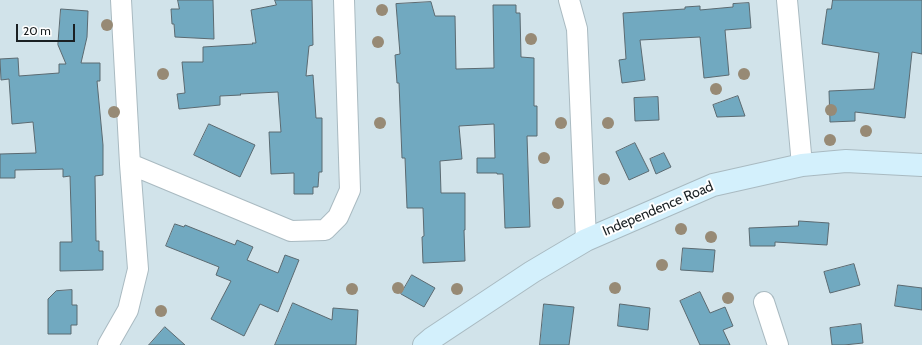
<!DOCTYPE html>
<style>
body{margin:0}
#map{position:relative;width:922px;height:345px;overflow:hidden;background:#d1e3ea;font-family:Cabin,sans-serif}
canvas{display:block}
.scale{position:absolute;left:16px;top:24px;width:59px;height:18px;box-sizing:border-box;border:2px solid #1a2023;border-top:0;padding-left:5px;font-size:12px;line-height:14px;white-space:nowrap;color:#1a2023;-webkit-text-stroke:3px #fff;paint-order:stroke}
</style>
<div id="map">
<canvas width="922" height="345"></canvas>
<div class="scale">20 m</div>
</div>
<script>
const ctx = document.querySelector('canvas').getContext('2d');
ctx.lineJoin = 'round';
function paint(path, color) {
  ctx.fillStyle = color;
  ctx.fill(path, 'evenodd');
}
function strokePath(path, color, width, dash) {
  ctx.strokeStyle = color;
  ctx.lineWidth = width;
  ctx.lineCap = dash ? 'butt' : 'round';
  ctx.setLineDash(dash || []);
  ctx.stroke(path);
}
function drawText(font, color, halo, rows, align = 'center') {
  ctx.font = font + ' Cabin,sans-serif';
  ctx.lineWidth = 4;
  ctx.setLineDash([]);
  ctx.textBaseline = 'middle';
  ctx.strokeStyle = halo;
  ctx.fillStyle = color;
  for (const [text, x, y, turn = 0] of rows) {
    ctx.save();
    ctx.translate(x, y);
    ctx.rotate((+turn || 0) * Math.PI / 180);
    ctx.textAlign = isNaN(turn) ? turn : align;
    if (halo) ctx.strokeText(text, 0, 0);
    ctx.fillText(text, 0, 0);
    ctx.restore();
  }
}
const building = new Path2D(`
 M178,0H213L214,39L175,37L174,24H172L171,9H179Z
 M275,0H312L313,45L309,46L306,76L313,75L316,118H322V172H319L318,187H313V194H294V173L271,174L269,132H281L278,92L240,94L241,95L220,96V105L179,109L177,94L185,93L182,62H203V47L253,44L252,43H256L251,10L276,5Z
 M833,0H922V54L912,52L905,118L855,112V121L830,122L829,91L874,89L879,53L822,44L827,9H831Z
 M431,2L435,16H455L456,69L494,68L493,5H516V13H520L521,57L534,58V106H537V136H527L530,227L505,228L503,174H497V173H477V158H495L494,124L459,126L462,159L440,161L441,193H465V230H464L465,261L423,263L422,237L424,236L423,208H407L405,158H402L399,83H397L395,55L400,54L396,4Z
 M749,3L751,28L725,30L729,75L704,78L700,37L640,40L645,80L622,83L619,60L626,59L623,13L685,9V7L700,6V10L733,7V4Z
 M61,9L88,11L87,37L81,63H100V81H97L103,145V175L95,176L96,241H99V251H103V270L60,271V242H72L70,176L63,177V169L15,170V178H0V154L36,153L33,122L12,124L9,79L1,80L0,59L18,58L19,76L59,73V64H66L58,45Z
 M738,96L745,116L717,117L713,105Z
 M658,97L659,120L635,121L634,98Z
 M209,124L255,145L240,177L194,155Z
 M635,143L649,171L629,180L616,152Z
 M664,153L671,167L656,174L650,159Z
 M799,221L829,223L827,245L775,242V246H750L749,228L798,226Z
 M175,224L184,227L185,225L235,245L237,240L253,247L247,260L278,273L285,255L299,260L278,312L260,304L244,336L211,319L231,281L216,275L219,267L166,246Z
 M683,248L715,250L713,272L681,270Z
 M854,264L860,285L830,293L824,272Z
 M412,275L435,288L424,307L401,294Z
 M898,285L922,288V310L895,306Z
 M72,290V305H77V325H71V334H48V299L56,291Z
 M700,292L710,313L725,307L733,326L723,330L730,345H700L680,301Z
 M293,303L332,320L333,308L358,310L356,345H275Z
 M544,304L574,307L569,345H540Z
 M620,304L650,308L648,330L618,326Z
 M861,324L863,343L844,345H832L830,328Z
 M165,327L185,345H149Z`);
paint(building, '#71a9c0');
strokePath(building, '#5b6a71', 1);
const street = new Path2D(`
 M569,0L577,29L586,240
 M787,0L802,165
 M130,164L291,231L325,230L338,217L350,190L344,0
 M764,302L778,345
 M108,345L128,310L138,269L130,164L121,0`);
const secondary = new Path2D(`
 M424,345L431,339L532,272L586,240L713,185L802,165L846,161L922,165`);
strokePath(street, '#a9bac1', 22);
strokePath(secondary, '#a9bac1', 24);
strokePath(street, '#fff', 20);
strokePath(secondary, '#d3f0fc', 22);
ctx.fillStyle = '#978a75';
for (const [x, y] of [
 [382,10],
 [107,25],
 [531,39],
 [378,42],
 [163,74],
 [744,74],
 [716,89],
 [831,110],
 [114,112],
 [380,123],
 [561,123],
 [608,123],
 [866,131],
 [830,140],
 [544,158],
 [604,179],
 [558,203],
 [681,229],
 [711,237],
 [662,265],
 [398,288],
 [615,288],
 [352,289],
 [457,289],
 [728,298],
 [161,311]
]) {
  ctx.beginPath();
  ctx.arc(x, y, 6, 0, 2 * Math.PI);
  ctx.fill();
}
drawText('14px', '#1a2023', '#fff', [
 ["Independence Road",658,209,-23]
]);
</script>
